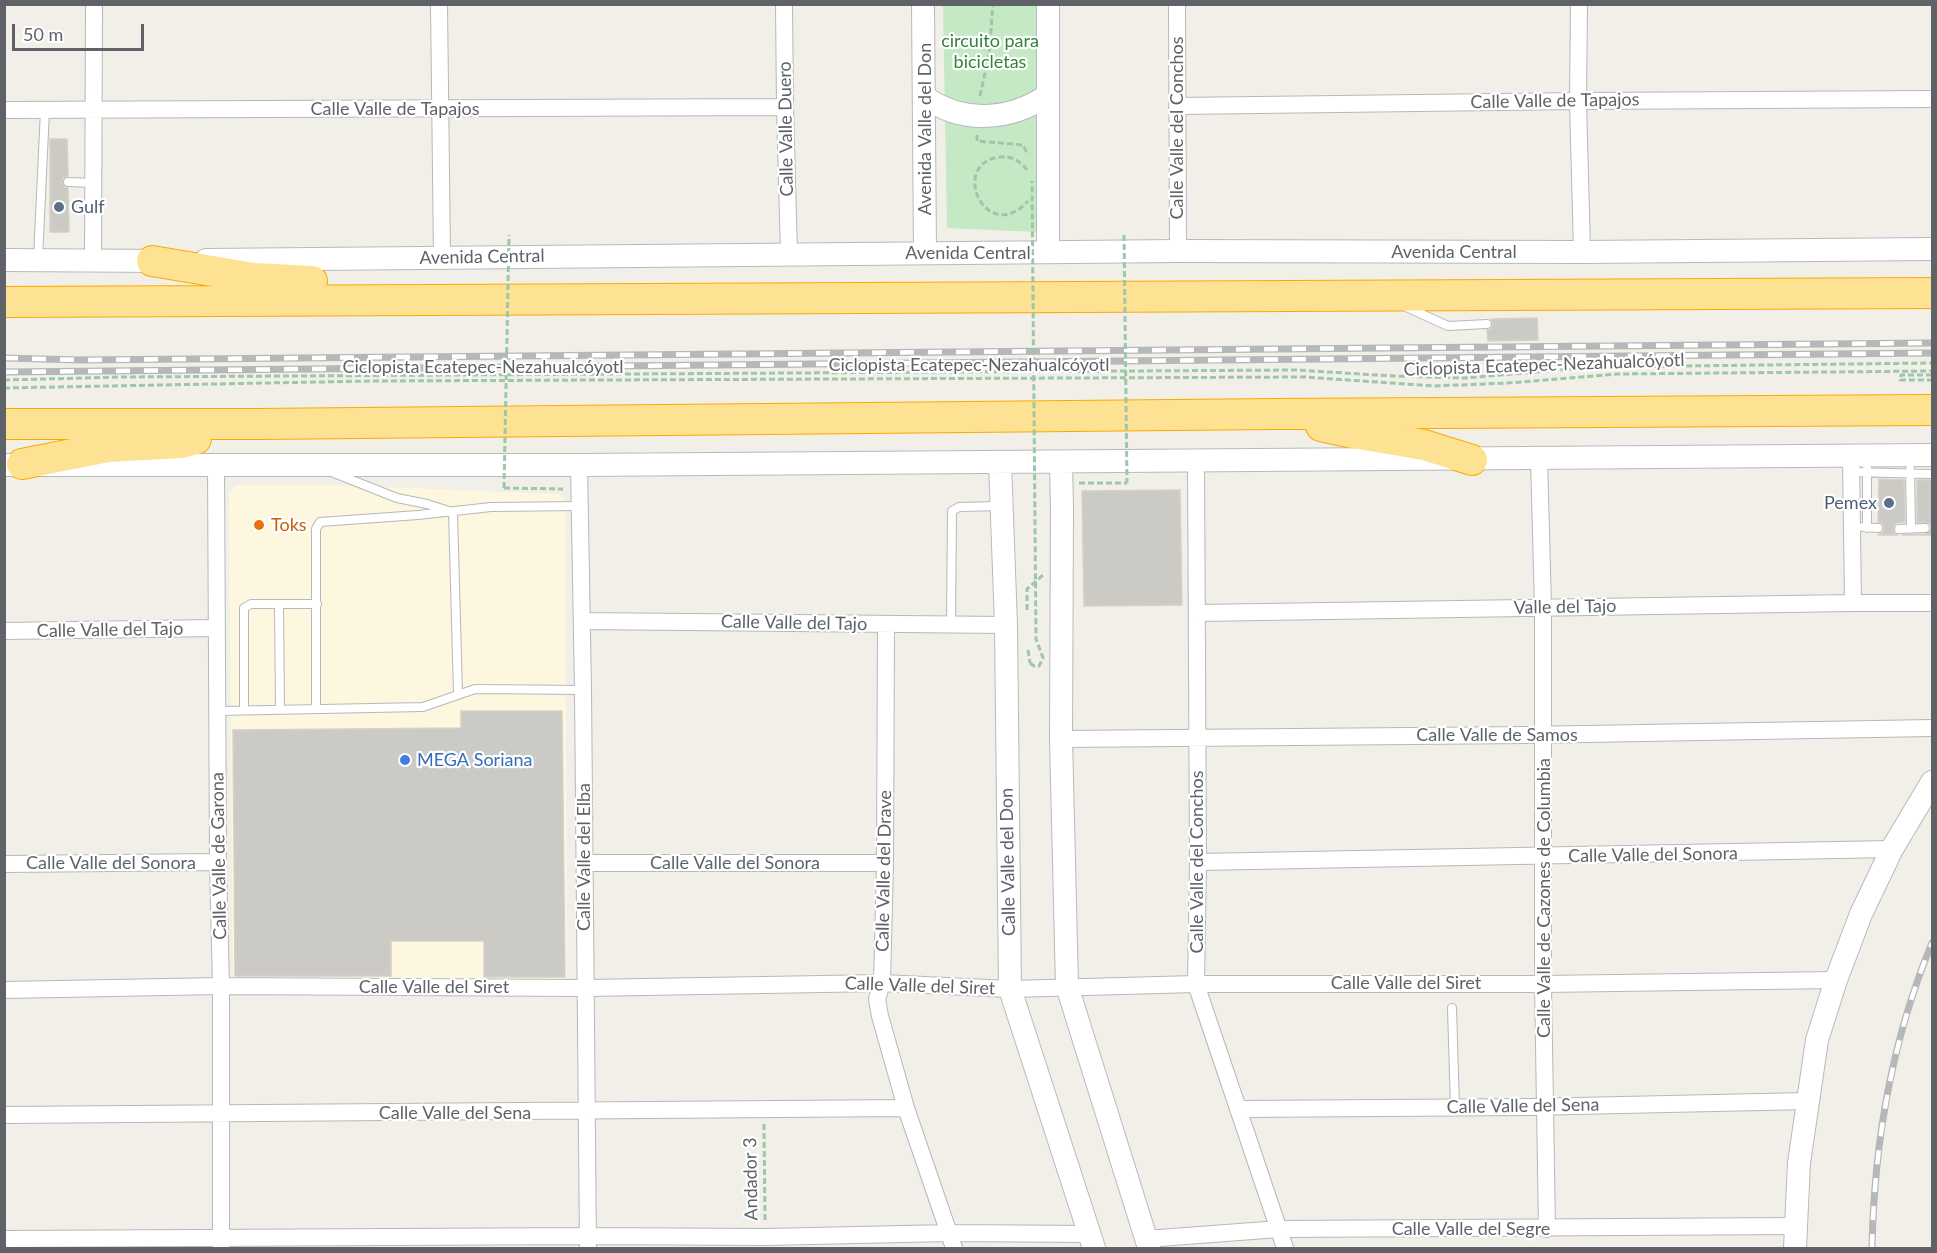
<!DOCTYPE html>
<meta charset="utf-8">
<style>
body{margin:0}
#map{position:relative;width:1937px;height:1253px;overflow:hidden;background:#f1efe8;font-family:Lato,sans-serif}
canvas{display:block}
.frame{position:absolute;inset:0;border:6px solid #5f6368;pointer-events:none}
.scale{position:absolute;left:12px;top:24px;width:132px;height:27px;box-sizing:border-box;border:3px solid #5f6368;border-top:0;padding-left:8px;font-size:18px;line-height:21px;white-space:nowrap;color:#5f6368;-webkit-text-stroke:4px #fff;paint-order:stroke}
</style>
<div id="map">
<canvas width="1937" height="1253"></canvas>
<div class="frame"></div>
<div class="scale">50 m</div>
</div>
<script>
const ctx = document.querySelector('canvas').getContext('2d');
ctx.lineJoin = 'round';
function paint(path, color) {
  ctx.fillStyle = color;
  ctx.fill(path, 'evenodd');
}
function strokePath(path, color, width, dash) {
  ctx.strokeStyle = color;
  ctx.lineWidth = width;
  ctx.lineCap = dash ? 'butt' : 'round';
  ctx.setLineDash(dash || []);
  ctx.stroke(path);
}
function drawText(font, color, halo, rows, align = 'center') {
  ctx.font = font + ' Lato,sans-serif';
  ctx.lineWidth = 4.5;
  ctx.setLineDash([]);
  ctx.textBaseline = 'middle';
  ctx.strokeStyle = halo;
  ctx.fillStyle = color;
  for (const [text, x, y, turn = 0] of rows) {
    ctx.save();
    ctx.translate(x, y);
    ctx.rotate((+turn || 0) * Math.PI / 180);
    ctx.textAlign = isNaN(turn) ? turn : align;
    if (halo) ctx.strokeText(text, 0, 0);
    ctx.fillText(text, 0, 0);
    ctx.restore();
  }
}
paint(new Path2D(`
 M235,485H327L559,494L565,501L567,979L233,980L229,494Z`), '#fef7e0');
paint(new Path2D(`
 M943,5H1036L1038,232L947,228Z`), '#c5e8c5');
const building = new Path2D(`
 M50,139H67L68,176L63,178L62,182L64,187L68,188L69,232H50Z
 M1537,318L1538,340L1488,341L1487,330L1491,329L1493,324L1491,319Z
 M1879,479L1904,480L1905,522L1896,523L1893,529L1894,533L1898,535H1878L1883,532L1884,528L1882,523L1878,522Z
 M1917,480H1932V535H1902L1925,534L1931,530V525L1928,523L1917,522Z
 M1180,490L1182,605L1084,606L1082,491Z
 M461,711H562L565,977H484V941H391V976H235L233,730L461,728Z`);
paint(building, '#cccac5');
strokePath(building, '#d6d1c6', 1.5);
const lane = new Path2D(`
 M68,182L93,183
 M38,259L45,110
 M1404,306L1448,326L1487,324
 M1910,469L1911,528
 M1852,472L1932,474
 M334,473L397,498L427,504L449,511
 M453,512L458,694
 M1863,527L1878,528
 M1867,528V468
 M1899,529L1925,528
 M951,624L952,511L959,507L1001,506
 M316,709V529L320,522L418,515L491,507L580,506
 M244,710V608L251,604H279
 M280,710L279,604H317
 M218,711L423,707L475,689L583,690
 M1452,1008L1455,1107`);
const street = new Path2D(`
 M439,4L442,257
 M784,4L785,107L789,254
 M1177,4L1178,251
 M1579,4L1578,101L1582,252
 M1177,106L1578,101L1932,99
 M4,110L785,107
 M93,259L94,4
 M1851,457L1853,603
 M1539,459L1543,607V984L1547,1229
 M1196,461L1198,862L1196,984L1285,1248
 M216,464L218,862L221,986V1248
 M579,465L583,690L588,1248
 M1197,613L1853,603H1932
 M582,621L1006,625
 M886,625L885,863L882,983L877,999L880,1016L906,1108L954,1248
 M4,631L216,628
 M1061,739L1527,735L1932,728
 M1198,862L1892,849
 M584,863H885
 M4,864L218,862
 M4,990L221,986L586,988L882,983L1010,989L1196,984H1543L1836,980
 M1238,1109L1529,1107L1808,1101
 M4,1115L906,1108
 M4,1239L588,1236L765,1237L950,1233L1090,1234
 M1146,1239L1279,1229L1796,1226`);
const secondary = new Path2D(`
 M923,4L925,253
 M1048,4V252
 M925,97C962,124 1010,121 1048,95
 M4,260L167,261
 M206,260L1178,251L1582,252L1932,249
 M1000,462L1006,625L1010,989L1094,1248
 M1061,462L1062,508L1061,739L1067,986L1149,1248
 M4,465H579L1932,455
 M1795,1248L1799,1163L1817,1040L1836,980L1861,914L1892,849L1932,782`);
const highway = new Path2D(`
 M152,261L254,278L312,281
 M4,302C647,296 1290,297 1932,293
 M4,424H257L1274,414L1932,410
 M1321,426L1353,433L1424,445L1472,460
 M22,464L108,447L181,443L196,439`);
strokePath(lane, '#b5b8bc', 10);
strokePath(street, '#b5b8bc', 18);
strokePath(secondary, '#b6babf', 24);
strokePath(highway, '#f9ab00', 32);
strokePath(new Path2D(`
 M980,96L989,55L993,4
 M977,135V141L1023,145L1028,155
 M1027,170C1021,162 1011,155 1000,157C948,163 986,247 1028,201
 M1932,375H1901L1900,380H1932
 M4,380L122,377L1296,370L1393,376L1464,378L1597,367L1932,363
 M4,388L371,381L1305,377L1434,386L1508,383L1618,374L1932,371
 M1079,483H1127
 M504,488L563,489
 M1027,610V589L1043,575
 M1028,650L1030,663
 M764,1124L765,1220`), '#9cc7a9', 3, [6, 3]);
strokePath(lane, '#fff', 8);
strokePath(street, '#fff', 16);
strokePath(secondary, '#fff', 22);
strokePath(highway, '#fde293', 30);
const rail = new Path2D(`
 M4,358L81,360L1932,343
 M4,372L1932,353
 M1872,1248C1874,1145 1892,1039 1932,943`);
strokePath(rail, '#b6b7b8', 7);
strokePath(rail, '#fff', 4.5, [14]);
strokePath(new Path2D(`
 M1124,235L1127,483
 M504,488L509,235
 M1030,663L1034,666H1039L1043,658L1036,639L1032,181`), '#9cc7a9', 3, [6, 3]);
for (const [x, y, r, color] of [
 [59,207,6,"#5c6f8a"],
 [1889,503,6,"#5c6f8a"],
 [259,525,6,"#e8710a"],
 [405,760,6,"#3f7fe0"]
]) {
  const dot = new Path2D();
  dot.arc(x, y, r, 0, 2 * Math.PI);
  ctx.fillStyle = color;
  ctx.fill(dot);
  strokePath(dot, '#fff', 2);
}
drawText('18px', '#348238', '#fff', [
 ["circuito para",990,41],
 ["bicicletas",990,62]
]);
drawText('18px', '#5f6368', '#fff', [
 ["Calle Valle de Tapajos",1555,101,-1],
 ["Calle Valle de Tapajos",395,109],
 ["Calle Valle del Conchos",1177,128,-90],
 ["Calle Valle Duero",786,129,-91],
 ["Avenida Valle del Don",925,129,-90],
 ["Avenida Central",1454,252],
 ["Avenida Central",968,253],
 ["Avenida Central",482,257,-1],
 ["Ciclopista Ecatepec-Nezahualcóyotl",969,365],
 ["Ciclopista Ecatepec-Nezahualcóyotl",1544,365,-2],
 ["Ciclopista Ecatepec-Nezahualcóyotl",483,367],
 ["Valle del Tajo",1565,607,-1],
 ["Calle Valle del Tajo",794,623,1],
 ["Calle Valle del Tajo",110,630,-1],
 ["Calle Valle de Samos",1497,735],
 ["Calle Valle del Sonora",1653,855,-1],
 ["Calle Valle de Garona",219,856,-91],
 ["Calle Valle del Elba",584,857,-90],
 ["Calle Valle del Don",1008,862,-91],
 ["Calle Valle del Conchos",1197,862,-90],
 ["Calle Valle del Sonora",111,863],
 ["Calle Valle del Sonora",735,863],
 ["Calle Valle del Drave",884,871,-89],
 ["Calle Valle de Cazones de Columbia",1544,898,-90],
 ["Calle Valle del Siret",1406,983],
 ["Calle Valle del Siret",920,986,2],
 ["Calle Valle del Siret",434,987],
 ["Calle Valle del Sena",1523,1106,-1],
 ["Calle Valle del Sena",455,1113],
 ["Andador 3",751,1179,-91],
 ["Calle Valle del Segre",1471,1229]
]);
drawText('18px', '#4e5e75', '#fff', [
 ["Gulf",71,207],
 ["Pemex",1877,503,"right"]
], 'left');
drawText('18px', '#c56008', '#fff', [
 ["Toks",271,525]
], 'left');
drawText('18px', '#366cbe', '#fff', [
 ["MEGA Soriana",417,760]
], 'left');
</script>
